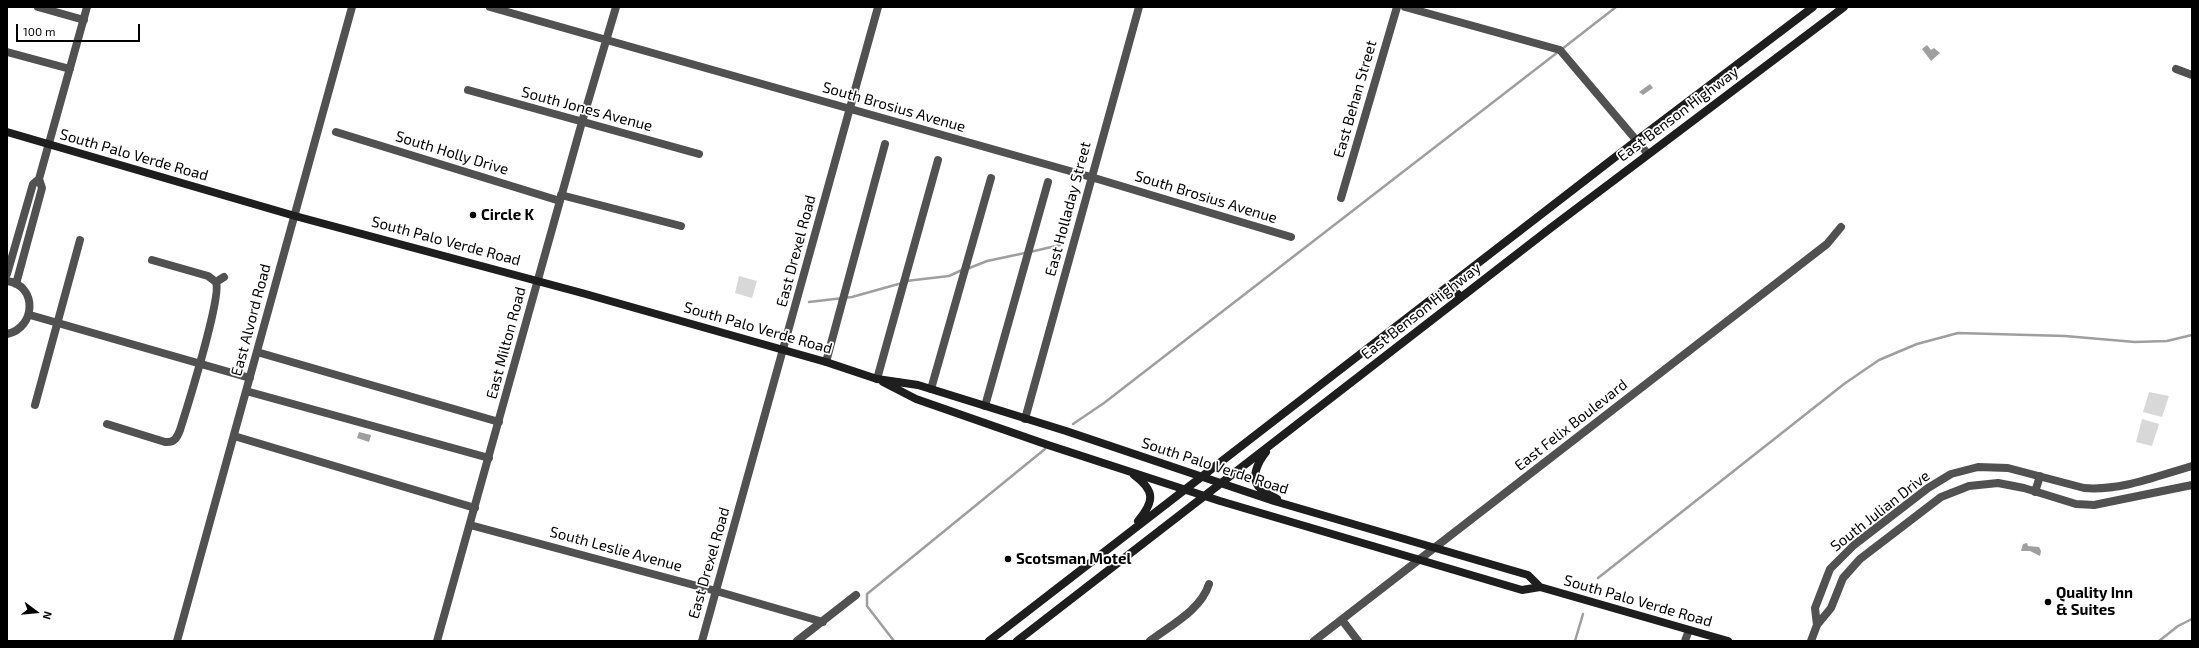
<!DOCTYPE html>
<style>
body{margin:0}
#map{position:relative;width:2199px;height:648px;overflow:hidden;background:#fff;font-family:"Exo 2",sans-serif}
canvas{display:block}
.frame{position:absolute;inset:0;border:8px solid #000;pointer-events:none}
.north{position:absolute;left:16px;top:592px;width:40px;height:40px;-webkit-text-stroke:3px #fff;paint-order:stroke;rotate:106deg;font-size:11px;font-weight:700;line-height:16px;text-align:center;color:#000}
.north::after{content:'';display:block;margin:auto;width:14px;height:18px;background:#000;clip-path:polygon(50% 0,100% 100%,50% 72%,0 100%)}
.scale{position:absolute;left:16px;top:24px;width:124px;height:18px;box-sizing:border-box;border:2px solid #000;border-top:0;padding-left:5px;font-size:12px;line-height:14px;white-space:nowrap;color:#000;-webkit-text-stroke:3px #fff;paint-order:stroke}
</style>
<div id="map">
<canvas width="2199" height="648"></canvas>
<div class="frame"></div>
<div class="north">N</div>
<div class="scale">100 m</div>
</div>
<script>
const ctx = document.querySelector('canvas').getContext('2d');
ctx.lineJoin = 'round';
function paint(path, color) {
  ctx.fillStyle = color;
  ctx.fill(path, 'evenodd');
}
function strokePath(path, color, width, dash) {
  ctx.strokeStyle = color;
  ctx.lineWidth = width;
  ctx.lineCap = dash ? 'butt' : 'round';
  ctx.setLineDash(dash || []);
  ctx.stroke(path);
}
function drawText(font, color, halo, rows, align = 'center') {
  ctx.font = font + ' "Exo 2",sans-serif';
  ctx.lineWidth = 3.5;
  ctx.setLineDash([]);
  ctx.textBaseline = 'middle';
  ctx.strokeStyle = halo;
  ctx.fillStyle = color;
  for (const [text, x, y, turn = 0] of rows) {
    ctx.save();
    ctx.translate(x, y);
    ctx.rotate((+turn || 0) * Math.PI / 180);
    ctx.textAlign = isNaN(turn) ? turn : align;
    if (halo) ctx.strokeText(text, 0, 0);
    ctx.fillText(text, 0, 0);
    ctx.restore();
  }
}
paint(new Path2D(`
 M739,276L757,281L752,298L735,293Z
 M2149,392L2169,396L2162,417L2143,412Z
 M2142,419L2159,424L2152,446L2136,442Z`), '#d8d8d8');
paint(new Path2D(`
 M1927,45L1931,50L1934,48L1940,53L1931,61L1922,49Z
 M1650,84L1653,88L1643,95L1639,92Z
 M359,432L371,435L369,442L357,438Z
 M2027,543L2028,546L2039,547L2041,551L2040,556L2030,551H2021L2023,544Z`), '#9f9f9f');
strokePath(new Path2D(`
 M1562,49L1616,7
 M1030,252L1060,245
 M967,269L987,261L1025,253
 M906,281L949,276L962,270
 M809,302L852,297L902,283
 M1073,424L1104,403L1558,52
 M1598,578L1844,384L1879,360L1917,344L1958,333L2065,336L2135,342L2167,341L2192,335
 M894,641L867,606V594L1045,449
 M1575,641L1583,614
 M2159,641L2178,626L2192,619`), '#9f9f9f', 2.5);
strokePath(new Path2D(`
 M38,7L84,20
 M490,7L1091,177L1291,237
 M1405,7L1560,50L1648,154
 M7,52L70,69
 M2176,69L2192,75
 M468,90L699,154
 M336,132L560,201
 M561,195L681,226
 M1341,198L1397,7
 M7,274L33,184L39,179
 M7,281C38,285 36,328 7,334
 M216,282L224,277
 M16,284L42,188L39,179L87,7
 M30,315L250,378
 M257,352L499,422
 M826,362L885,144
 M877,379L938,160
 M931,389L991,178
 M246,391L489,458
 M35,405L80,240
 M985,406L1048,182
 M1025,419L1139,7
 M107,424L165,442C174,443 177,438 180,430C187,408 222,296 216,282L208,276L152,260
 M234,436L475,508
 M2192,466C2157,476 2121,491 2084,488L2008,468L1978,467L1951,474L1928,488L1854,545L1830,569L1815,608L1817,625L1831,608L1843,578L1860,559L1941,497L1969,486L1998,483L2024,488L2076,504L2094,505L2192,485
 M2035,492L2040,476
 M470,525L716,591L823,622
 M1342,620L1358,641
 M177,641L352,7
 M437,641L582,122L616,7
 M797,641L856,595
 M1150,641C1171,625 1201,610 1209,584
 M1314,641L1827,244L1841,227
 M1685,641L1689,630
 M1811,641L1817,625`), '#515151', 8);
strokePath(new Path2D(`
 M702,641L878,7`), '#515151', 8);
strokePath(new Path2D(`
 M7,132L295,216L582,293L826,362L877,379L918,385L1066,431L1274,501L1528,575L1540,587
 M1449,285L1461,297
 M883,382L916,399L1048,445L1220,501L1522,590L1540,587L1728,641
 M1266,452C1258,462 1249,479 1261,489C1265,493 1272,496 1277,499
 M1134,475C1156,491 1154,502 1138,521
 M989,641L1636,141L1813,7
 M1017,641L1552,227L1844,7`), '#1e1e1e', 8);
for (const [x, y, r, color] of [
 [473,215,4,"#000"],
 [1008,559,4,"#000"],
 [2048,602,4,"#000"]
]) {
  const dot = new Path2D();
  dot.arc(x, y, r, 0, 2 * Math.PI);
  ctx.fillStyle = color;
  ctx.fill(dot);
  strokePath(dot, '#fff', 1.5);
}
drawText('15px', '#000', '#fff', [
 ["East Behan Street",1355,99,-74],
 ["South Brosius Avenue",894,107,16],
 ["South Jones Avenue",587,109,15],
 ["East Benson Highway",1678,114,-37],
 ["South Holly Drive",452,153,17],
 ["South Palo Verde Road",134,155,16],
 ["South Brosius Avenue",1206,197,17],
 ["East Holladay Street",1068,209,-75],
 ["South Palo Verde Road",446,241,15],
 ["East Drexel Road",796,251,-75],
 ["East Benson Highway",1421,311,-38],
 ["East Alvord Road",251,320,-75],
 ["South Palo Verde Road",758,328,16],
 ["East Milton Road",506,343,-75],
 ["East Felix Boulevard",1571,425,-38],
 ["South Palo Verde Road",1215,466,18],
 ["South Julian Drive",1880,511,-38],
 ["South Leslie Avenue",616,549,15],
 ["East Drexel Road",709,563,-74],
 ["South Palo Verde Road",1638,601,16]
]);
drawText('bold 15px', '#000', '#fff', [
 ["Circle K",481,215],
 ["Scotsman Motel",1016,559],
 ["Quality Inn",2056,593],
 ["& Suites",2056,610]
], 'left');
</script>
